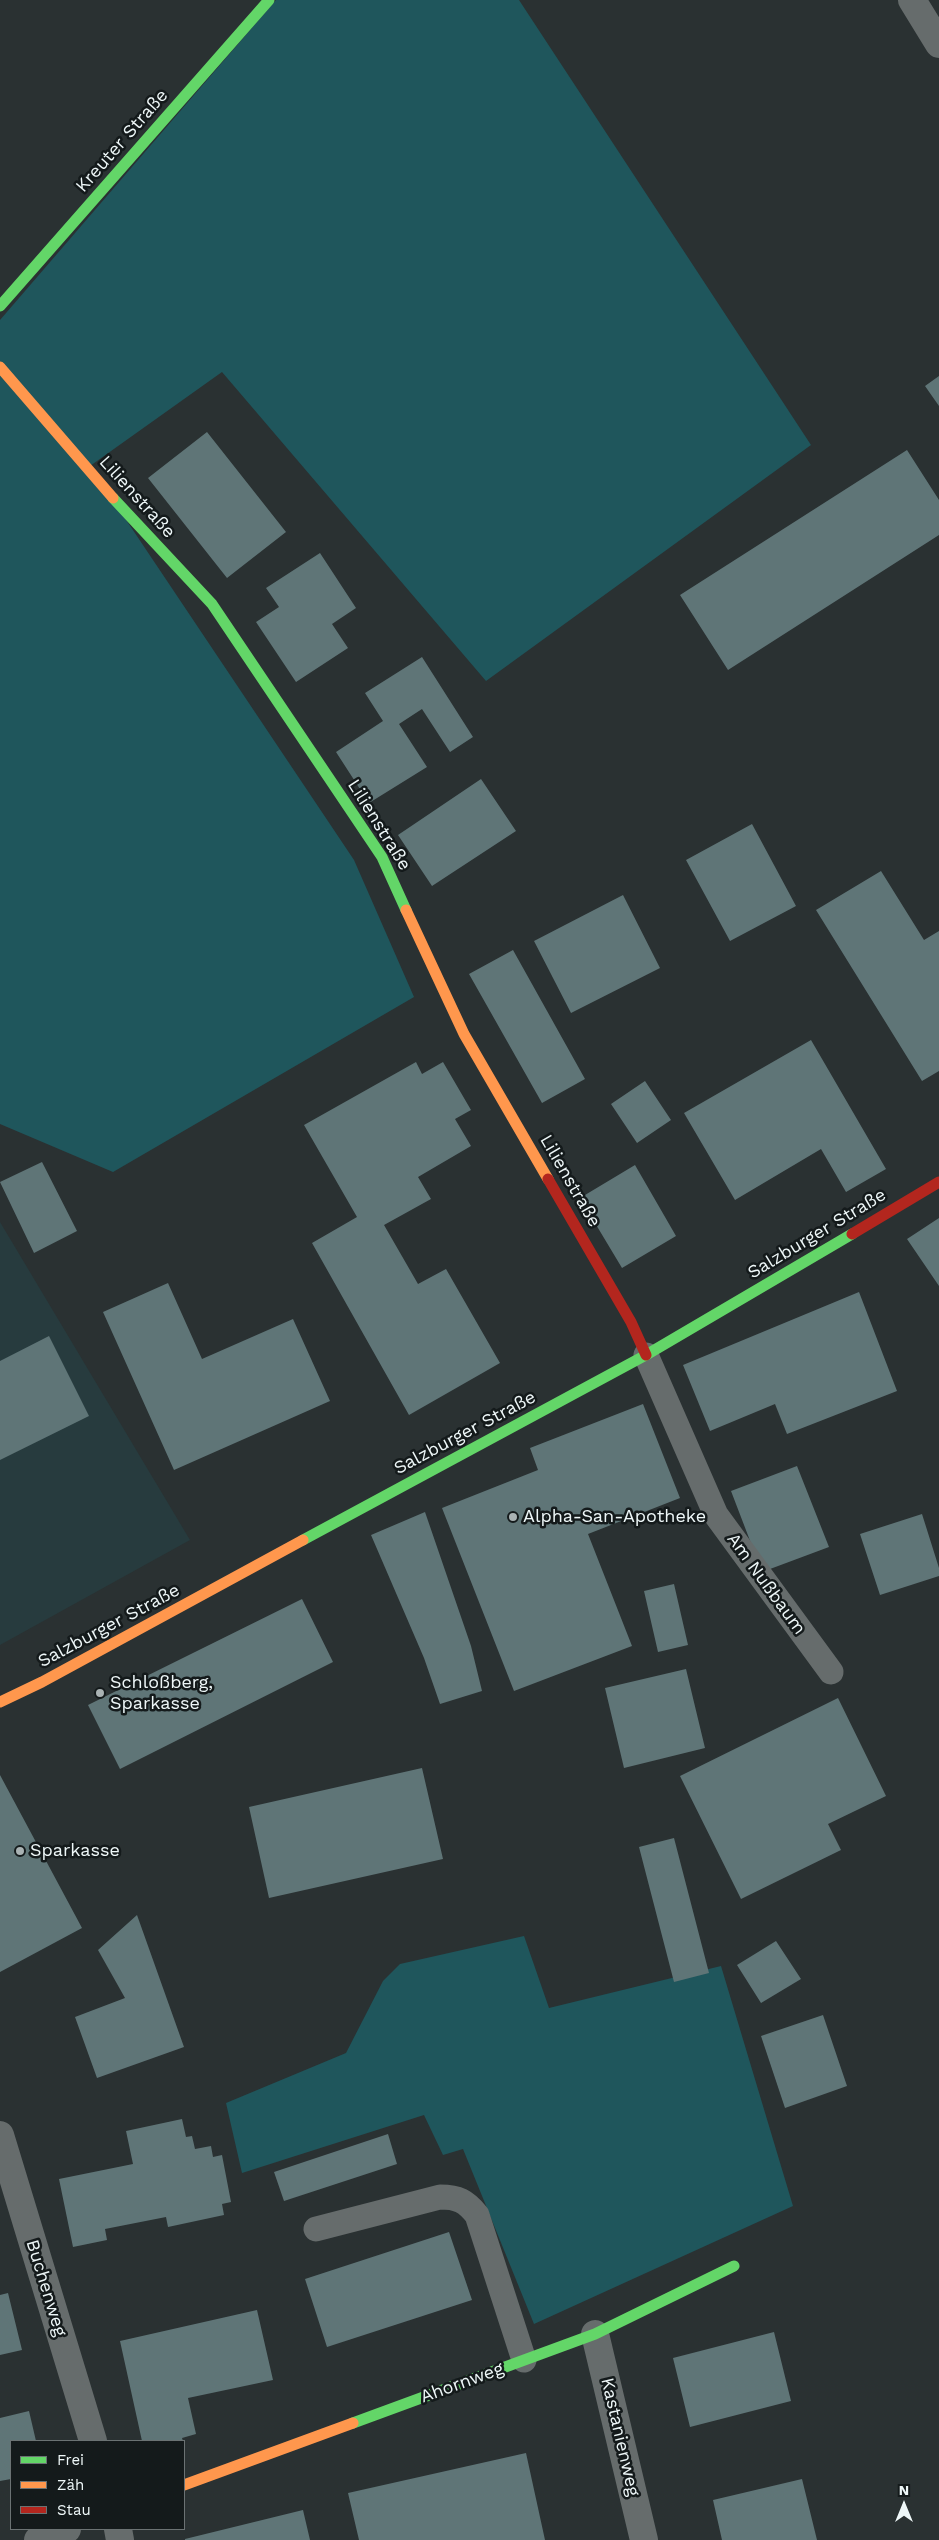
<!DOCTYPE html>
<meta charset="utf-8">
<style>
body{margin:0}
#map{position:relative;width:939px;height:2540px;overflow:hidden;background:#2a3132;font-family:"Work Sans",sans-serif}
canvas{display:block}
.legend{position:absolute;left:10px;top:2440px;width:175px;height:90px;box-sizing:border-box;background:#141a1b;border:1px solid #6b7273;margin:0;padding:6px 9px;list-style:none;font-size:15px;color:#eef7f8}
.legend li{display:flex;align-items:center;gap:10px;height:25px}
.legend b{width:25px;border:1px solid #6b7273}
.north{position:absolute;left:879px;top:2480px;width:50px;height:50px;-webkit-text-stroke:4px #141a1b;paint-order:stroke;rotate:0deg;font-size:14px;font-weight:700;line-height:20px;text-align:center;color:#eef7f8}
.north::after{content:'';display:block;margin:auto;width:18px;height:22px;background:#eef7f8;clip-path:polygon(50% 0,100% 100%,50% 72%,0 100%)}
</style>
<div id="map">
<canvas width="939" height="2540"></canvas>
<ul class="legend">
<li><b style="height:6px;background:#63d668"></b>Frei</li>
<li><b style="height:6px;background:#ff974d"></b>Zäh</li>
<li><b style="height:6px;background:#b3261e"></b>Stau</li>
</ul>
<div class="north">N</div>
</div>
<script>
const ctx = document.querySelector('canvas').getContext('2d');
ctx.lineJoin = 'round';
function paint(path, color) {
  ctx.fillStyle = color;
  ctx.fill(path, 'evenodd');
}
function strokePath(path, color, width, dash) {
  ctx.strokeStyle = color;
  ctx.lineWidth = width;
  ctx.lineCap = dash ? 'butt' : 'round';
  ctx.setLineDash(dash || []);
  ctx.stroke(path);
}
function drawText(font, color, halo, rows, align = 'center') {
  ctx.font = font + ' "Work Sans",sans-serif';
  ctx.lineWidth = 5;
  ctx.setLineDash([]);
  ctx.textBaseline = 'middle';
  ctx.strokeStyle = halo;
  ctx.fillStyle = color;
  for (const [text, x, y, turn = 0] of rows) {
    ctx.save();
    ctx.translate(x, y);
    ctx.rotate((+turn || 0) * Math.PI / 180);
    ctx.textAlign = isNaN(turn) ? turn : align;
    if (halo) ctx.strokeText(text, 0, 0);
    ctx.fillText(text, 0, 0);
    ctx.restore();
  }
}
paint(new Path2D(`
 M0,1222L190,1540L0,1645Z`), '#273b3e');
paint(new Path2D(`
 M276,0H519L811,445L486,681L222,372L90,466L354,860L414,997L113,1172L0,1124V320Z
 M524,1936L549,2008L721,1966L793,2206L534,2324L463,2149L443,2155L424,2115L242,2173L226,2103L346,2053L383,1981L400,1964Z`), '#1f565c');
paint(new Path2D(`
 M939,376V406L925,386Z
 M207,432L286,532L227,578L148,478Z
 M907,450L939,500V535L728,670L680,595Z
 M320,553L356,608L332,624L348,648L296,682L256,622L279,607L266,588Z
 M422,657L473,737L450,752L422,709L399,724L427,767L369,803L336,752L383,721L365,693Z
 M481,779L516,831L432,886L398,835Z
 M752,824L796,906L730,941L686,860Z
 M881,871L924,940L939,931V1071L922,1081L816,910Z
 M623,895L660,968L571,1013L534,941Z
 M513,950L585,1079L542,1103L469,974Z
 M811,1040L886,1169L846,1192L821,1149L735,1200L684,1113Z
 M416,1062L422,1074L443,1062L471,1110L455,1119L471,1146L418,1177L431,1199L384,1225L418,1284L446,1269L500,1363L409,1415L312,1243L357,1217L304,1125Z
 M645,1081L671,1120L637,1143L611,1104Z
 M42,1162L77,1231L34,1253L0,1182Z
 M635,1165L676,1236L622,1268L580,1198Z
 M939,1218V1286L907,1239Z
 M168,1283L202,1359L293,1319L330,1401L174,1470L103,1312Z
 M859,1292L897,1391L787,1434L775,1404L710,1431L683,1365Z
 M49,1336L89,1416L0,1460V1361Z
 M643,1404L680,1498L588,1534L632,1646L514,1691L442,1508L538,1470L530,1448Z
 M797,1466L829,1547L762,1572L731,1491Z
 M425,1512L471,1646L482,1691L440,1704L424,1658L371,1535Z
 M922,1514L939,1568V1576L880,1595L860,1534Z
 M674,1584L688,1645L658,1652L644,1591Z
 M302,1599L333,1662L120,1769L88,1705Z
 M686,1669L705,1748L624,1768L605,1688Z
 M838,1698L886,1796L828,1824L841,1850L741,1899L680,1776Z
 M422,1768L443,1859L269,1898L249,1807Z
 M0,1775L82,1928L0,1972Z
 M674,1838L709,1973L674,1982L639,1847Z
 M137,1915L184,2047L97,2078L75,2017L125,1998L98,1950Z
 M776,1941L801,1979L761,2003L737,1965Z
 M823,2015L847,2086L785,2108L761,2036Z
 M182,2119L186,2137L192,2136L195,2149L211,2146L213,2157L222,2155L231,2202L222,2204L224,2215L168,2227L166,2217L105,2229L107,2240L73,2247L59,2179L133,2164L126,2131Z
 M388,2134L397,2164L284,2201L274,2172Z
 M449,2232L472,2300L327,2347L305,2279Z
 M8,2293L22,2350L0,2355V2295Z
 M257,2310L273,2380L188,2398L196,2434L182,2438L183,2441H142L120,2341Z
 M774,2332L791,2401L690,2427L673,2358Z
 M29,2411L36,2441H11V2479L0,2481V2418Z
 M526,2453L545,2540H359L348,2493Z
 M802,2479L817,2540H722L713,2500Z
 M303,2510L310,2540H185V2539Z`), '#5f7577');
strokePath(new Path2D(`
 M646,1355L716,1515L831,1672
 M316,2229L440,2197C458,2197 466,2201 477,2215L524,2360`), '#666c6c', 25);
strokePath(new Path2D(`
 M912,0L939,44
 M0,2135L93,2441
 M595,2334L644,2540
 M118,2529L120,2540
 M38,2540L67,2529`), '#666c6c', 28);
strokePath(new Path2D(`
 M0,306L269,0
 M113,498L212,604L382,857L406,910
 M303,1540L646,1355L852,1234
 M353,2423L595,2334L734,2266`), '#63d668', 11);
strokePath(new Path2D(`
 M0,367L113,498
 M406,910L464,1034L548,1179
 M0,1702L42,1682L303,1540
 M184,2485L353,2423`), '#ff974d', 11);
strokePath(new Path2D(`
 M548,1179L631,1322L646,1355
 M852,1234L939,1182`), '#b3261e', 11);
for (const [x, y, r, color] of [
 [513,1517,5,"#a9b2b3"],
 [100,1693,5,"#a9b2b3"],
 [20,1851,5,"#a9b2b3"]
]) {
  const dot = new Path2D();
  dot.arc(x, y, r, 0, 2 * Math.PI);
  ctx.fillStyle = color;
  ctx.fill(dot);
  strokePath(dot, '#141a1b', 2);
}
drawText('18px', '#eef7f8', '#141a1b', [
 ["Kreuter Straße",122,141,-49],
 ["Lilienstraße",137,497,48],
 ["Lilienstraße",379,825,58],
 ["Lilienstraße",570,1181,60],
 ["Salzburger Straße",817,1234,-31],
 ["Salzburger Straße",465,1433,-28],
 ["Am Nußbaum",766,1584,54],
 ["Salzburger Straße",109,1626,-28],
 ["Buchenweg",46,2288,73],
 ["Ahornweg",462,2383,-20],
 ["Kastanienweg",620,2437,77]
]);
drawText('18px', '#eef7f8', '#141a1b', [
 ["Alpha-San-Apotheke",523,1517],
 ["Schloßberg,",110,1683],
 ["Sparkasse",110,1704],
 ["Sparkasse",30,1851]
], 'left');
</script>
